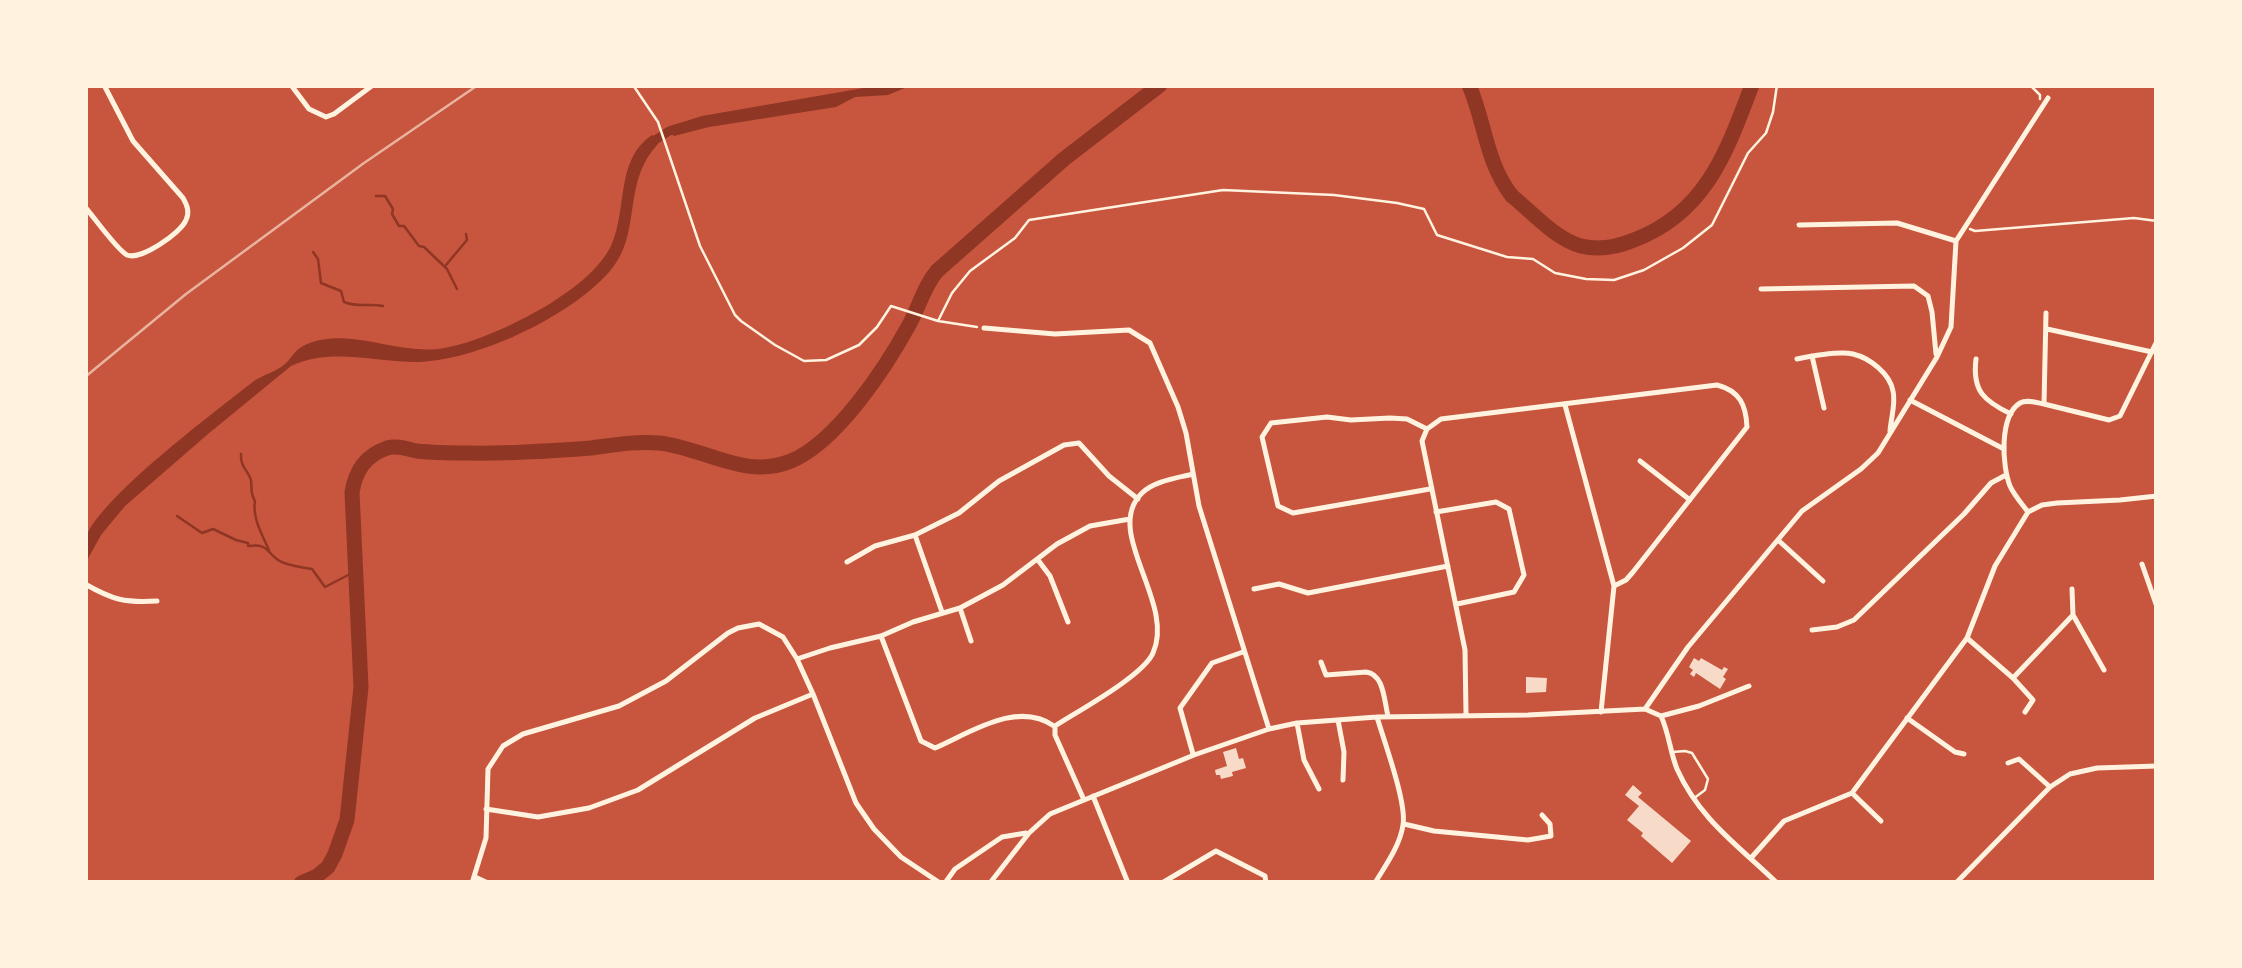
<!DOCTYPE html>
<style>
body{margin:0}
#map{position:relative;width:2242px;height:968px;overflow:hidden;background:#c8553d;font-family:"PT Sans",sans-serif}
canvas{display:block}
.frame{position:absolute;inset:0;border:88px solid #fff3e0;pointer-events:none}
</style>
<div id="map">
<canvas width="2242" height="968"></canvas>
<div class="frame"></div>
</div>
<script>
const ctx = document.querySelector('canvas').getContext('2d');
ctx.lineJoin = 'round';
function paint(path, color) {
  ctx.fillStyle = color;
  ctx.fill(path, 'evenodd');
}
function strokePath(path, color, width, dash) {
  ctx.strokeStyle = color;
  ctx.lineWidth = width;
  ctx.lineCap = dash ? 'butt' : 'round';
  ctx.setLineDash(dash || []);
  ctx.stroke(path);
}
paint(new Path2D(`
 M881,85H912L888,95L855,97L836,107L709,127L674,136L669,131L670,126L702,116Z
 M652,135L656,138L658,144C621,183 643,233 610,271C570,317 473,363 412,362C371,361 329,348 291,366L208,434L125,506L101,535L85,564C85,557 84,548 85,541C92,503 220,408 254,381C263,375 272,373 281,367C290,362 293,351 303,346C345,325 394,354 438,349C472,345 522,321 551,303C574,288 598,271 611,246C628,209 615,160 652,135Z`), '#8f3625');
strokePath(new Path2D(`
 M376,196H385L393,209L392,214L399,226H404L419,246L424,247L447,269L457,289
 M313,252L318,259L321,283L341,291L344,302C360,308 368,303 383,306
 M446,265L467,240L466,234
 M241,454C240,467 248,470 251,480C252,489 250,493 255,501C252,517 262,535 269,550
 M177,516L202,533L213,529L236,540L248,543V546C267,543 266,551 278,560C286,566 302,567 312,569L325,587L356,571`), '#8f3625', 2.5);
strokePath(new Path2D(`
 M649,144L669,131L680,128`), '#8f3625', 9);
strokePath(new Path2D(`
 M1469,85C1485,122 1486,163 1512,196C1532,212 1555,239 1581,246C1600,251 1617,247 1634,240C1706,213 1727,151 1752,85
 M301,883L317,876L328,867L335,854L347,820L361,687L352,492C356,470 365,456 387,448C397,445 407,449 417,451C434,453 453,453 470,453C511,454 551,451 591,448C614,445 636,441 659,443C705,448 745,480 791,461C837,442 886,367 909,325C919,307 924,286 937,271L1064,159L1160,85`), '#8f3625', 15);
paint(new Path2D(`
 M1694,658L1699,661L1701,658L1722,670L1724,667L1728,669L1723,677L1726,679L1720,689L1696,673L1694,677L1690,674L1693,670L1689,667Z
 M1526,677L1547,678L1546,692L1526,693Z
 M1236,748L1239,759L1243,758L1246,768L1232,772L1233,776L1221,779L1220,775H1216L1215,770L1227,766L1223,752Z
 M1633,785L1642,793L1638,797L1691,841L1672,863L1641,836L1643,833L1627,820L1639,806L1625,795Z`), '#f7dbc8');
strokePath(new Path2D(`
 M633,85L658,122L700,246L735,315L741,321L775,345L804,361L826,360L859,345L877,327L891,306L938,321L977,327
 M2030,85L2040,95V99
 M1970,229L1975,231L2134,218L2157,221
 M938,321L952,293L970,271L1015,238L1029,220L1223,190L1334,195L1397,203L1424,209L1437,235L1507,257L1533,259L1555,273L1586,279L1614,280L1644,270L1683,248L1712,225L1748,153L1766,133L1773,112L1777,85`), '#fff3e0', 2.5);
strokePath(new Path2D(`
 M1673,752L1685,751L1692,753L1708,779L1705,790L1693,799`), '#fff3e0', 2.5);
strokePath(new Path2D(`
 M291,85L309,109L326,117L334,114L373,85
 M85,207C94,217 117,250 127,255C140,261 181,233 186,220C190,212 187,205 183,198L133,141L104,85
 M1799,225L1897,223L1956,241
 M1761,289L1914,286L1928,296L1932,312L1936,354
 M2046,313L2044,404L2109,420L2120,416L2157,341
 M984,328L1055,334L1129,330L1150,343L1178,407L1186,433L1199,506L1269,729
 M2047,329L2152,352
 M1812,356L1824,408
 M1797,359C1812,356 1839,351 1853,354C1870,358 1890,374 1893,391C1896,403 1891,418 1890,431
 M1976,359C1972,391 1984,401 2011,414
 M1910,400L2002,448
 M1565,405L1614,586L1601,712
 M1427,429L1407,419L1390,418L1351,420L1327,417L1271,423L1262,437L1278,506L1293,513L1430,489
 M1640,461L1690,500
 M1436,512L1496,502L1509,509L1524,575L1514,592L1457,604
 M2028,512C2022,504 2014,495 2010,486C2002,466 1999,416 2020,403C2027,399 2037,403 2044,404
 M915,535L942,612
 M1778,540L1823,581
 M1038,560L1050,576L1068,622
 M847,562L875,546L915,535L959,513L999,481L1064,445L1079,443L1109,476L1138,499
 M2142,564L2157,607
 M85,584C113,600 125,603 157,601
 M1254,589L1279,584L1308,593L1448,566
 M2072,589L2073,615L2104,670
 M960,608L971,641
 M1812,630L1837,627L1854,620L1964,514L1991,483L2006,475
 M881,636L921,741L935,748C970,733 1017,700 1054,726
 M1967,638L2013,678L2033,700L2025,712
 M797,659L830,648L881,636L913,622L960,608L1003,585L1057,544L1090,526L1130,519
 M1321,662L1326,675L1366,672C1384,674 1384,700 1388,716
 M2013,678L2073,615
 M1645,709L1688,647L1802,511L1861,469L1878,453L1937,357L1951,327L1956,241L2048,98
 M1466,714L1465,650L1422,441L1427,429L1441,419L1717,385C1740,391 1746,405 1747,427L1633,572L1626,580L1614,586
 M1661,716L1699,706L1749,686
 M1907,718L1955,752L1964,754
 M1338,720L1344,752L1343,780
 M1297,723L1304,760L1319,789
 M1193,754L1180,708L1212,663L1243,652
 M2008,763L2019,759L2050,787
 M1852,793L1881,821
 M1093,796L1128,883
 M1084,800L1055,735V726C1078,711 1143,676 1153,653C1176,602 1102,532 1142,493C1154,481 1177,478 1193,474
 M486,809L538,817L589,808L638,790L755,718L813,694
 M1404,824L1434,831L1528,840L1551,836L1550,824L1542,815
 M1751,858L1784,821L1852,793L1967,638L1995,566L2028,512L2042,505L2057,503L2120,500L2157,496
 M475,877L488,883
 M472,883L486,838L488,769L503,746L523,734L619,706L666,681L728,633L738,628L759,624L783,637L797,659L813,694L856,803L874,829L901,857L940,883
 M945,883L955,869L1002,837L1026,833
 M990,883L1029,833L1050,814L1194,755L1269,729L1297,723L1377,717L1528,715L1645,709L1661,716C1669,733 1670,752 1677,769C1700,820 1739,846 1777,883
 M1162,883L1216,851L1265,876L1266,883
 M1375,883C1385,866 1400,846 1403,825C1407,803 1384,741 1377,717
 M1956,883L2050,787L2070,774L2097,768L2157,766`), '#fff3e0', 5);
strokePath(new Path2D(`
 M85,377L186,294L364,163L478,85`), '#e9b49f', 2.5);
</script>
